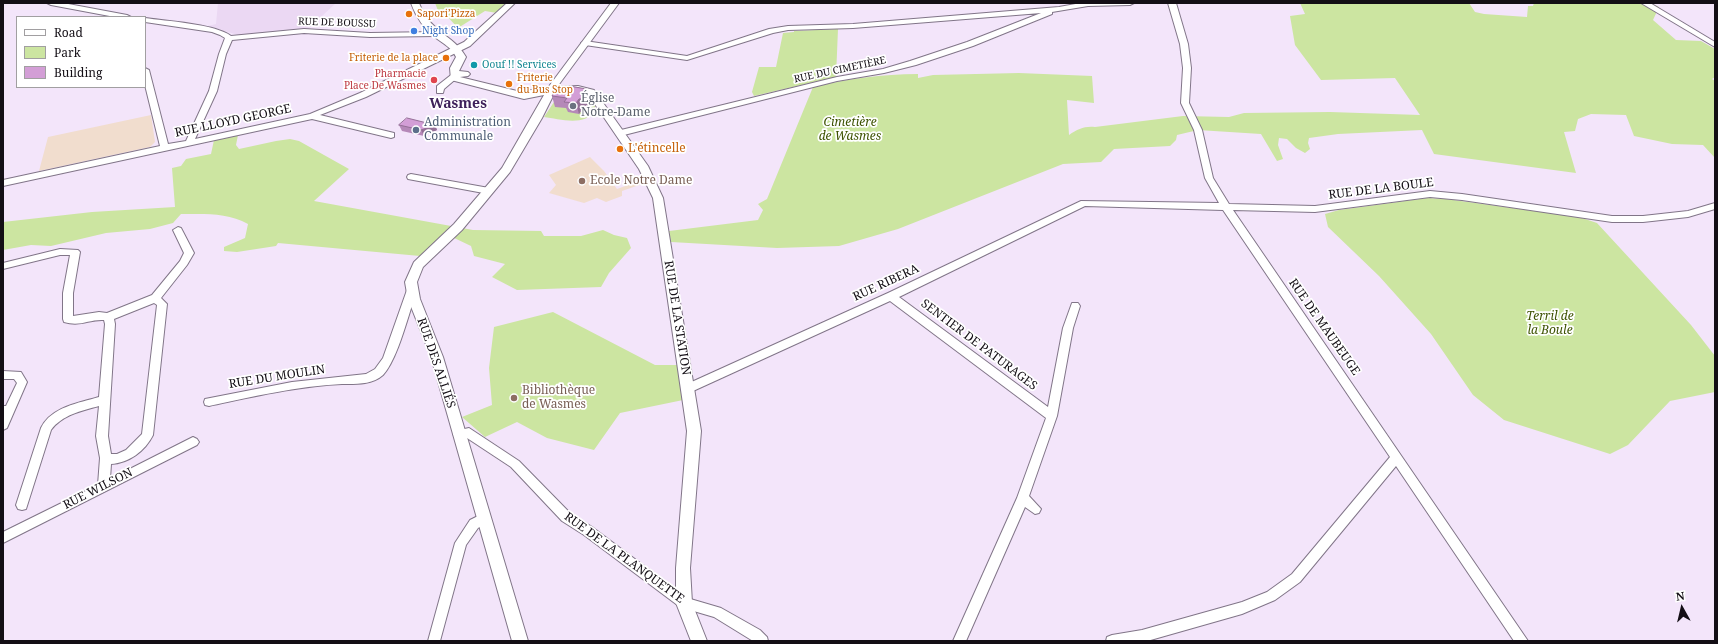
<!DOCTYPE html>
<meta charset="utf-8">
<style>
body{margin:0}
#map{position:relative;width:1718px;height:644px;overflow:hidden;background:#f3e5fa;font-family:"Noto Serif",serif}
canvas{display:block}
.frame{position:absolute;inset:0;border:4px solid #130e15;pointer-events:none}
.legend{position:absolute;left:16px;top:16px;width:130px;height:72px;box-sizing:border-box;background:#fff;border:1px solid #a19fa1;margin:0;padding:5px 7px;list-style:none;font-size:12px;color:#130e15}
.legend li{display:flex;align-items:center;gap:8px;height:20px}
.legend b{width:20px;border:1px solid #a19fa1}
.north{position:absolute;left:1662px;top:588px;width:40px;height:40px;-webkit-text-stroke:3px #fff;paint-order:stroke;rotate:352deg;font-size:11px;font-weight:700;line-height:16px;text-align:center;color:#130e15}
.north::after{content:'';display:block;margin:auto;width:14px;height:18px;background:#130e15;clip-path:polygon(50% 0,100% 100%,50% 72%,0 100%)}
</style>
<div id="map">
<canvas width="1718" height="644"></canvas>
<div class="frame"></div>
<ul class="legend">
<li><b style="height:5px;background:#fff"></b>Road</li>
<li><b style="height:11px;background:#cce5a1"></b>Park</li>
<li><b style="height:11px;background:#d39ed6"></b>Building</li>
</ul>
<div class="north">N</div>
</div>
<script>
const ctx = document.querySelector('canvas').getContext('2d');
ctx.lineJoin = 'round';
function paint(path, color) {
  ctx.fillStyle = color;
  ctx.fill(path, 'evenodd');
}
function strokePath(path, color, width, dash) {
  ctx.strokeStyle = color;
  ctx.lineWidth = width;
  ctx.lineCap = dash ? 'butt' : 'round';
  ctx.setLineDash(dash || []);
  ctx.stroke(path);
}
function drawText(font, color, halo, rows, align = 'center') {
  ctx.font = font + ' "Noto Serif",serif';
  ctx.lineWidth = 3.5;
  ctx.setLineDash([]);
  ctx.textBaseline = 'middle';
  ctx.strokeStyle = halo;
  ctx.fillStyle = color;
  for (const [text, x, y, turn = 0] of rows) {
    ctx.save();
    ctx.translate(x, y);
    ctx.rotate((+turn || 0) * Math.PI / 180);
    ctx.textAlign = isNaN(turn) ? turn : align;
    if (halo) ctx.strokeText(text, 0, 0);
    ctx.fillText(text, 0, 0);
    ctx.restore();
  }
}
paint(new Path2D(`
 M218,3H336L308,29L238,35L208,26L216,24Z`), '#ebd8f3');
paint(new Path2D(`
 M151,115L155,142L150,147L39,171L48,137Z
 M590,157L604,171L617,189L645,179L648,182L622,191V196L606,202L597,198L584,203L549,193L556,185L549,175Z`), '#f1ddce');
paint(new Path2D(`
 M435,3H506L497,13L485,11L458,28L443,12L439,13Z
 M1300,3H1469L1475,12L1484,14L1527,17L1528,6H1533L1534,3H1651L1659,7L1653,20L1676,40L1701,41L1715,49V77L1712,79L1715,81V158L1703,145L1672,144L1634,136L1626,115L1591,114L1578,119L1575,131L1564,132L1576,173L1434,154L1422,130L1338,134L1309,138L1308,143L1310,149L1305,153L1296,148L1287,139L1279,138L1278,145L1283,159L1277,161L1261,134L1198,130L1177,135L1176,140L1170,146L1114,149L1101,162L1063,164L898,229L839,246L777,248L671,242L669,231L758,220L763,210L758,204L767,199L813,87C848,79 882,74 918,74V78L933,75L1019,73L1092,76L1094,103L1067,100L1069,135C1078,129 1084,126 1095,127L1183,116L1229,117L1244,113L1330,112L1420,115L1395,78L1321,80L1295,45L1290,16L1305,14Z
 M838,29L836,77L754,96L752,92L759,67H776L783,33L794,32V31Z
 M560,93L587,94L595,102V110C586,127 559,119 544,117Z
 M238,135L236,145L239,149L276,141L290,139L299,141L349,169L314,201L473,230L541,231L544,236H581L603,230L614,235L627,238L631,248L609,273L601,287L517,290L492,277L505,264L474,256L471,246L450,236L429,255L420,256L278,243L276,246L237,252L224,251V247L245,238L248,224C227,212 203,214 181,214L173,223L150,229L106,233L51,246L31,245L3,250V222L92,212L175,207L172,168L181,166L186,159L211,154L214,140Z
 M1427,198L1446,199L1579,217L1597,223L1691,325L1715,356V392L1670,401L1628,445L1610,454L1504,420L1473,395L1431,334L1379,276L1328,227L1325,214L1339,210Z
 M553,312L655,365H678L688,399L620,413L594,450L547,438L517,422L485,437L462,417L492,405L489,368L494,327Z`), '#cce5a1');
const minor = new Path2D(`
 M47,3H63L127,15L131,17H115L51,5Z
 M507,3H515L470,46L366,97L320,115L394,133V137L391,138L312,119L3,186V180L160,146L145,85V68L149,70L168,144L186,141L209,91L219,54L225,38L220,35L212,32L145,22V18C165,21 216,24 231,36L304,29L370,33L435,32L439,34L435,36L370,37L304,33L232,40L226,54L217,91L195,139L310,114L360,93L464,42Z
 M1081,3H1134L1130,5L1088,6L1052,12V14L973,46L916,65L884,73L837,81L620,136L617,135V131L837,77L883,69L910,61L967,42L1041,13L853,28L788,30L773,33L687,60L585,45L581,43L585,41L687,56L769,29L788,26L853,24L1059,7Z
 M1168,3H1176L1188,44L1191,68L1189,103L1202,130L1213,178L1229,204L1315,206L1430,191L1462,194L1612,216H1643L1688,211L1715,203V209L1688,217L1643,222H1612L1462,200L1430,197L1315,212L1233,210L1528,641H1514L1396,466L1300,582L1275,600L1242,614L1147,641H1106L1107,637L1112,635L1142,630L1242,602L1267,592L1292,574L1390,457L1223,210L1085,206L899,297L1048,407L1063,328L1072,303H1078L1080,306L1073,328L1057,416L1029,496L1041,509L1039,513L1035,514L1025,507L966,641H953L1017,498L1046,418L890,301L693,391L689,392L685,391L684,388L685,385L888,293L1081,201L1219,203L1205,178L1194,130L1181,103L1183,68L1180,44Z
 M1641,3H1650L1715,42V47Z
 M451,75H457L458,77L444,89L443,93H437V86Z
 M411,174L489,188L493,191L489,194L408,179L407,177L408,175Z
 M178,227L181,228L194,253L187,265L161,298L167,304L153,435C145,451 129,463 111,464L110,479L189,439L193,437L197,439L199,442L197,445L3,543V532L98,485L100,458L96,436L99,406C81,411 62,415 51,430L26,509L22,510L18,509L16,505L41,428C51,407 79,403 99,397L105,324L104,320C89,319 81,327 64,322L63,319V293L70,255H60L3,269V263L60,249L78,250L80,252L73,293V316L99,312L107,313L152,295L180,261L184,253L173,230ZM154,303L157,305L142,434L126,450L117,454H111L108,436L115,324L114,319Z
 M412,286L417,290C409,312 398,359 383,375C372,385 355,384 342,384C297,386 252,397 209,406L205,405L204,402L205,399L292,382L366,374L375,369L383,358L407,290Z
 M3,371L21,372L27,382L7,428L3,430V406H6L17,383L14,379H3Z
 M469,428L519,461L570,513L592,527L687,598L721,608L760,630L767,637L768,641H753L714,617L680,607L584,535L562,521L511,467L467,438L455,437L453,434L455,431Z
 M484,513L488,514L490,518L488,522L478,528L466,545L440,641H428L455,543L470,520Z`);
const tertiary = new Path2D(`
 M411,3H419C431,34 453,34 466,57L459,71L468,72L470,74L468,76L460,77L517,91L547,89L611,3H619L557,87L578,86L594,90L648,166L663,198L701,431L690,568L692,603L707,641H691L676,603V568L687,431L653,198L639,169L588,94L571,92L554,94L542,118L510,172L462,230L423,267L417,282L420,299L443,357L528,641H512L431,357L408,299L405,282L414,262L454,224L502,168L544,95L524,99L451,80L450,68L456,57C452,48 444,44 436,38C424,29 416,17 411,3Z`);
strokePath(minor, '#817588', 2);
strokePath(tertiary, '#817588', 2);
paint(minor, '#fff');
paint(tertiary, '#fff');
paint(new Path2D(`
 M587,89L590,100H589L591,108L582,110L579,114L568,112L566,108L555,107L552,96L566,90Z
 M399,125H435L437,130L424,136L402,131Z`), '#b588b8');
paint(new Path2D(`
 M587,89L590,100H589L591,108L582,110L579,114L576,103Z
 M435,125L437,130L424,136L421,130Z`), '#946f96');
const building = new Path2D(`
 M569,86L587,89L584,93L588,95V98L579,99L576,103L564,102L567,98L552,96L556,89L566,90Z
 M407,118L435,125L421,130L399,125Z`);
paint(building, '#d39ed6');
strokePath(building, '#946f96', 1);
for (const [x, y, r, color] of [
 [409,14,4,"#e8710a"],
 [414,31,4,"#3f7fe0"],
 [446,58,4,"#e8710a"],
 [474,65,4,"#0f9aa8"],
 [434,80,4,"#e0444e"],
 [509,84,4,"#e8710a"],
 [573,106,4,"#6b7280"],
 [416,130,4,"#5c6f8a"],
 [620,149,4,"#e8710a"],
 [582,181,4,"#8d6e63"],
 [514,398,4,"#8d6e63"]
]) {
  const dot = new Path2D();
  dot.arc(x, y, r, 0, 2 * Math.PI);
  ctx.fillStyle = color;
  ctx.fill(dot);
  strokePath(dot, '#fff', 1.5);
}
drawText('10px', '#c56008', '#fff', [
 ["Sapori’Pizza",417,14],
 ["Friterie de la place",438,58,"right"],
 ["Friterie",517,78],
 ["du Bus Stop",517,90]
], 'left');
drawText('10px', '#130e15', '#fff', [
 ["RUE DE BOUSSU",337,23,2],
 ["RUE DU CIMETIÈRE",840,70,-12]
]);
drawText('10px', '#366cbe', '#fff', [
 ["Night Shop",422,31]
], 'left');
drawText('10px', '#0d838f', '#fff', [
 ["Oouf !! Services",482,65]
], 'left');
drawText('10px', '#be3a42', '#fff', [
 ["Pharmacie",426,74],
 ["Place De Wasmes",426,86]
], 'right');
drawText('12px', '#5b616d', '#fff', [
 ["Église",581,99],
 ["Notre-Dame",581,113]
], 'left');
drawText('12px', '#130e15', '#fff', [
 ["RUE LLOYD GEORGE",233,121,-12],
 ["RUE DE LA BOULE",1381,189,-7],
 ["RUE RIBERA",886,283,-25],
 ["RUE DE LA STATION",677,318,81],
 ["RUE DE MAUBEUGE",1324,327,55],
 ["SENTIER DE PATURAGES",979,345,37],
 ["RUE DES ALLIÉS",436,363,71],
 ["RUE DU MOULIN",277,377,-9],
 ["RUE WILSON",98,489,-27],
 ["RUE DE LA PLANQUETTE",624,558,36]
]);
drawText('12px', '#4e5e75', '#fff', [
 ["Administration",424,123],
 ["Communale",424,137]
], 'left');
drawText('italic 12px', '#3d5201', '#fff', [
 ["Cimetière",850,123],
 ["de Wasmes",850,137],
 ["Terril de",1550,317],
 ["la Boule",1550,331]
]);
drawText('12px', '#c56008', '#fff', [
 ["L'étincelle",628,149]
], 'left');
drawText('12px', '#785e54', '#fff', [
 ["Ecole Notre Dame",590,181],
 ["Bibliothèque",522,391],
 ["de Wasmes",522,405]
], 'left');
drawText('bold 14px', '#3e215a', '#fff', [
 ["Wasmes",458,104]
]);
</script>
